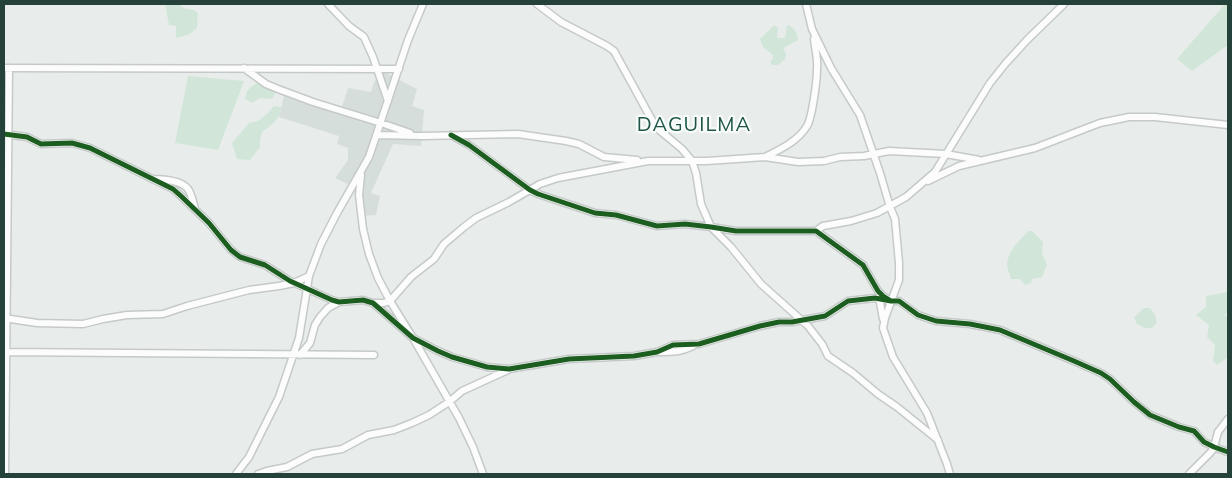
<!DOCTYPE html>
<style>
body{margin:0}
#map{position:relative;width:1232px;height:478px;overflow:hidden;background:#e8edeb;font-family:Mulish,sans-serif}
canvas{display:block}
.frame{position:absolute;inset:0;border:5px solid #24423a;pointer-events:none}
</style>
<div id="map">
<canvas width="1232" height="478"></canvas>
<div class="frame"></div>
</div>
<script>
const ctx = document.querySelector('canvas').getContext('2d');
ctx.lineJoin = 'round';
function paint(path, color) {
  ctx.fillStyle = color;
  ctx.fill(path, 'evenodd');
}
function strokePath(path, color, width, dash) {
  ctx.strokeStyle = color;
  ctx.lineWidth = width;
  ctx.lineCap = dash ? 'butt' : 'round';
  ctx.setLineDash(dash || []);
  ctx.stroke(path);
}
function drawText(font, color, halo, rows, align = 'center') {
  ctx.font = font + ' Mulish,sans-serif';
  ctx.lineWidth = 4.5;
  ctx.setLineDash([]);
  ctx.textBaseline = 'middle';
  ctx.strokeStyle = halo;
  ctx.fillStyle = color;
  for (const [text, x, y, turn = 0] of rows) {
    ctx.save();
    ctx.translate(x, y);
    ctx.rotate((+turn || 0) * Math.PI / 180);
    ctx.textAlign = isNaN(turn) ? turn : align;
    if (halo) ctx.strokeText(text, 0, 0);
    ctx.fillText(text, 0, 0);
    ctx.restore();
  }
}
paint(new Path2D(`
 M382,71L417,89L412,106L424,110L421,146L393,144L371,193L380,196L376,215L361,216L359,189L335,178L348,160V148L337,144L339,136L279,117L285,91L341,110L348,88L371,92L374,82Z`), '#d6dedb');
paint(new Path2D(`
 M165,4H180L183,8L194,10L198,13L197,28L190,34L176,38V26L169,25Z
 M1225,4H1228V45L1192,71L1177,59Z
 M774,25L778,28L777,38H785L787,25C795,27 797,33 798,40L783,48L786,54L785,59L778,65H772L770,62L773,58V55L763,47L760,39Z
 M188,76L244,81L218,150L175,143Z
 M257,83L266,84L278,89L272,99L260,98L252,103L245,99C246,90 250,87 257,83Z
 M274,106L282,107C278,121 273,124 262,132L260,140V147L250,160L237,159L232,143L249,123L258,121L267,114Z
 M1028,231H1032L1043,242L1042,253L1047,265L1042,277L1032,279L1031,283L1025,285L1020,279H1011C1010,274 1007,269 1007,264C1008,250 1020,240 1028,231Z
 M1228,292V311L1225,315L1228,318V357L1217,365L1213,361L1215,345L1207,337L1209,325L1196,315L1206,307V296Z
 M1144,308H1150L1155,315L1157,323L1152,328H1145L1137,324L1134,317Z`), '#d1e6d8');
const street = new Path2D(`
 M328,4L349,26L364,37L373,57L388,101
 M537,4L561,22L607,46L614,51L653,122L658,129L682,149L692,161L696,173L701,204L711,227L731,247L761,284L808,326L822,344L828,356L853,373L878,394L897,407L938,440
 M806,4L812,29L831,68L860,115L880,173L890,207L895,219L899,263V280L885,318L883,328L893,357L927,413L947,464L950,474
 M4,68L399,69
 M244,68L266,84L278,89L313,102L381,123L410,133
 M4,134L27,137L41,144L72,143L90,148L173,189L182,197L209,223L231,250L240,257L265,265L290,281L332,300L339,302L363,300L373,303L413,338L438,351L452,357L487,367L509,369L569,359L634,356L657,352L673,345L699,344L760,326L779,322H792L825,316L848,301L875,298L891,301
 M377,135L422,136L518,134L566,141L579,144L604,157L637,160
 M451,135L469,145L530,190L538,194L595,213L616,215L657,226L685,224L711,227L736,231H816L863,265L878,291L883,296L891,301H899L918,315L936,321L970,324L1000,330L1074,361L1101,373L1110,379L1134,402L1150,415L1179,427L1194,431L1204,442L1214,447L1228,452
 M767,156C781,149 798,141 807,126C812,118 817,81 817,69C818,59 815,49 814,39
 M361,175L359,195L363,229L369,254L378,278L390,301L413,338L459,418L473,447L483,474
 M152,179C163,179 181,180 188,189C192,195 193,202 195,209
 M928,181L959,166L1035,148L1100,123L1129,117H1155L1228,125
 M816,231L823,226L851,221L877,213L906,197L920,185L935,172L990,83L1006,63L1027,40L1064,4
 M879,297L883,319
 M373,303H384L390,301L411,277L434,259L444,244L464,227L476,218L509,202L540,184L558,178L648,161H707L765,157L798,162L824,161L840,157L864,156L889,151L946,154L979,160
 M4,318L37,323L83,324L103,319L127,315L163,314L187,306L249,290L279,286L294,283L309,276
 M4,352L374,355
 M660,352C673,352 681,352 693,346
 M300,355L310,343L315,325L320,317L328,308L339,302
 M5,474L9,68
 M236,474L249,457L279,397L299,338L309,276L321,244L337,213L369,157L408,40L423,4
 M258,474L267,471L287,467L312,454L342,449L368,435L394,430L412,423L429,415L449,402L462,391L508,370
 M1189,474L1211,452L1214,447L1218,432L1228,419`);
strokePath(street, '#c5cac8', 9);
strokePath(street, '#fcfcfc', 6);
strokePath(new Path2D(`
 M4,134L27,137L41,144L72,143L90,148L173,189L182,197L209,223L231,250L240,257L265,265L290,281L332,300L339,302L363,300L373,303L413,338L438,351L452,357L487,367L509,369L569,359L634,356L657,352L673,345L699,344L760,326L779,322H792L825,316L848,301L875,298L891,301
 M451,135L469,145L530,190L538,194L595,213L616,215L657,226L685,224L711,227L736,231H816L863,265L878,291L883,296L891,301H899L918,315L936,321L970,324L1000,330L1074,361L1101,373L1110,379L1134,402L1150,415L1179,427L1194,431L1204,442L1214,447L1228,452`), '#1b5e20', 5);
ctx.letterSpacing = '1px';
drawText('20px', '#1f5548', '#f7fbf9', [
 ["DAGUILMA",694,125]
]);
ctx.letterSpacing = '0px';
</script>
